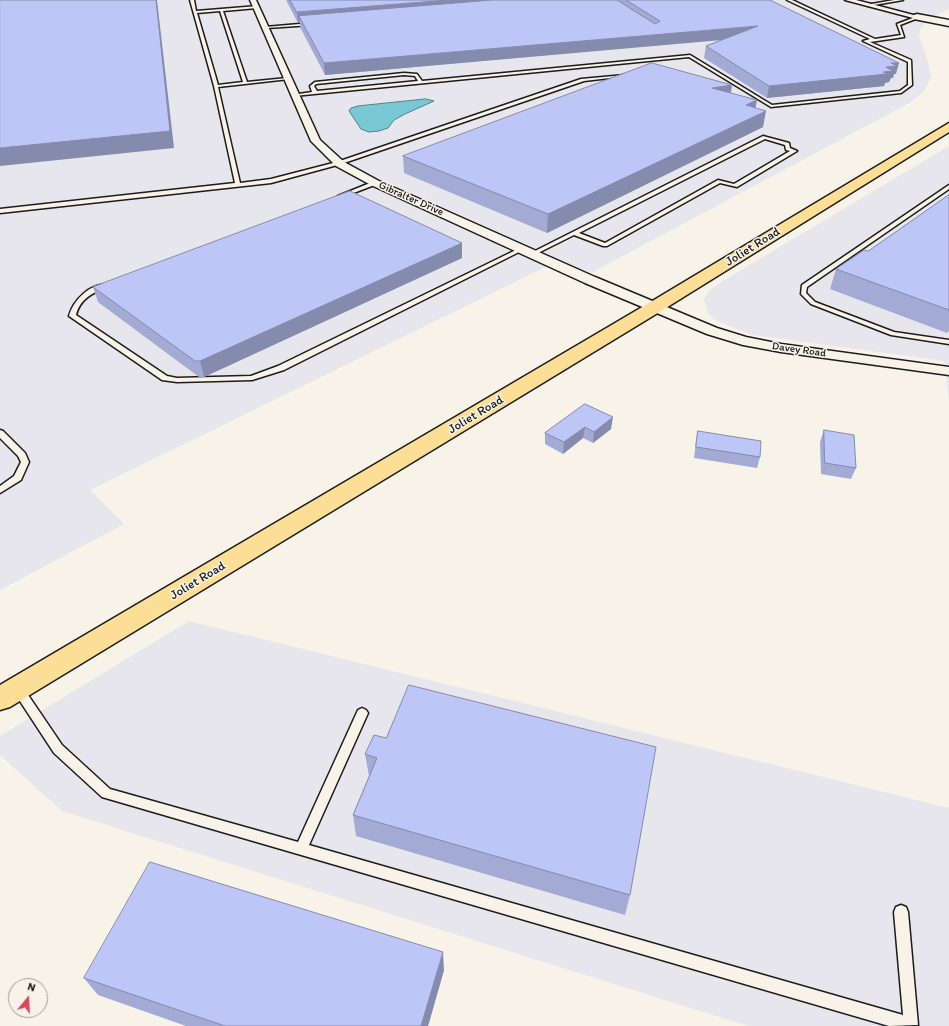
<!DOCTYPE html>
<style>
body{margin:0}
#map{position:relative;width:949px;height:1026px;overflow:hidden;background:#f7f3e8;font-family:Itim,sans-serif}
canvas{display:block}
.north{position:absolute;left:8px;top:978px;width:40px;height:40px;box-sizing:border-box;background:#f7f3e8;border:1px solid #9f9d96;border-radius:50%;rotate:18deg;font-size:11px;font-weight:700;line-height:16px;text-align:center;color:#1c1c1c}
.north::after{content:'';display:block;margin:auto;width:14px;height:18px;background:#d1495b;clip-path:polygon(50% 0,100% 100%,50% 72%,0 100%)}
</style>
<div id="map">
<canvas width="949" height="1026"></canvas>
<div class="north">N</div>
</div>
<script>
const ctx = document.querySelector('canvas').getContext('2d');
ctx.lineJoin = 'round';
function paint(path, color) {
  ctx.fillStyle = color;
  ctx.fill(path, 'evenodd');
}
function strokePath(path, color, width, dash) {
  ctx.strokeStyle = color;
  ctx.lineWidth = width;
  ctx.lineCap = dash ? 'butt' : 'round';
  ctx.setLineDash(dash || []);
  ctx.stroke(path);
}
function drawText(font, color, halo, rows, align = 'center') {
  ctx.font = font + ' Itim,sans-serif';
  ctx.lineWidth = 3;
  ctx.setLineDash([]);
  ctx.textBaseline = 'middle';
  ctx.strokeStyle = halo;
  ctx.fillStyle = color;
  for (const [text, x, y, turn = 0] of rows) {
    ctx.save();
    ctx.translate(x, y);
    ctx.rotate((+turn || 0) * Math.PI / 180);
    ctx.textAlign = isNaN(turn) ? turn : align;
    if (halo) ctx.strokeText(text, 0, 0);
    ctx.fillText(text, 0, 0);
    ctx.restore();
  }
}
paint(new Path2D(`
 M0,0H949V9L927,20L920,30L919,36L928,62L931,77L925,90L911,102L591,273L560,260L90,490L124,524L0,590Z
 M949,146V402L944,361L753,335L716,321L708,313L704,298L710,290L721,282Z
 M189,621L949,808V1026H748L62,811L0,755V736Z`), '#e6e6ec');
const water = new Path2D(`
 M426,99L434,101L405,114L394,120L388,128L379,131L369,132L361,129L349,111L351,108L358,106Z`);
paint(water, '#79c8d6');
strokePath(water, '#54838c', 1);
const lane = new Path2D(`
 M190,0H194L196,11L258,6L257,8L223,11L247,82L287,78L289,79L218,87L240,183L271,179L337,162L581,79L625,75L627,76L584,81L341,164L271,183L0,213V209L235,183L214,86ZM220,11L243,82L218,85L197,13Z
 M787,0H792L875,39L901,35L897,24L918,16V18L900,25L904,37L870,42L911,60L912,85L901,93L771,107L689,57L294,96L292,95L312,92L310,86L315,82L404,73L417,74L422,81L690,55L772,105L900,91L908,85V62L863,41L870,39ZM404,75L415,76L418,81L317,91L314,86L316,84Z
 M894,0H903L868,6L866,5Z
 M311,23L312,25L267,28L265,27Z
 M763,136L789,143L790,148L797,151L737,187L720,183L607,246H603L574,235L534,255L529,254ZM765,139L785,145L786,150L790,151L734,184L718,180L605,243L579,233Z
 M375,181L377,182V184L343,197L338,196Z
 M949,185V189L807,287L806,293L815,302L894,332L949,340V344L891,335L811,304L801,294L802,285Z
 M520,248L525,249L284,370L252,380L177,382L162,380L69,316C73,301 90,283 107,285V287C92,293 80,299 76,315L167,376L177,378L251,376L278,366Z
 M0,430L3,431L25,453L29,462L21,480L0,493V486L14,476L21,462L18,456L0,438Z
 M18,684L22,686L62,745L110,789L298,842L358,710L362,708L366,710L368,713L309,845L903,1015L894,912L896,907L901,905L906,907L908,912L918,1025L889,1026L102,797L54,753L14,692L13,689L14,686Z`);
const street = new Path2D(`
 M250,0H256L320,140L344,162L379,181L595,277L717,328L746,337L781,344L949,367V375L781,352L743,345L707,334L585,283L371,185L336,166L311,141Z
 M845,0H856L921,17L917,19Z`);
const secondary = new Path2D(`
 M917,14L949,20V26L914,19V15Z`);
const primary = new Path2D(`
 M949,123V132L661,311L10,707L0,710V685L649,303Z`);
strokePath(lane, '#1c1c1c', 3);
strokePath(street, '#1c1c1c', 3);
strokePath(secondary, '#1c1c1c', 3);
strokePath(primary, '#1c1c1c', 3);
paint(lane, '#f7f3e8');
paint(street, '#f7f3e8');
paint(secondary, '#f7f3e8');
paint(primary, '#fcde96');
paint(new Path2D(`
 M286,0H770L896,74H894L893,78H891L889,82L885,83L884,86L767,98L704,58L706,46L723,39L325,75L300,27V23H298Z
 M732,85L731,93L755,108L763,127L547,233L404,173L403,156Z
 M949,195V331L947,333L830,289L836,269L868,251Z
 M462,258L204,377H199L98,302L93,287Z
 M585,404L611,429L593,443L583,438L563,454L545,444V433Z
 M824,430L856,468L851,479L821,474L820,442Z
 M698,431L760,457L757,468L694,458L696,442Z
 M374,735L630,895L625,915L356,836L353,815L369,776L365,754Z
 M444,970L428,1026H186L98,995L84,978Z`), '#a3aad4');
paint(new Path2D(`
 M156,0H157L174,148L0,166V148Z
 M449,0H571L299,16L300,23H298L297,12Z
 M758,26L756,37L325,75L324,63Z
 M891,63H899L896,74H894L893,78H891L889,82L885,83L884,86L767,98L769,86L883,72L886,67Z
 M732,85L729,101L712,88Z
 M757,100L754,116L746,105Z
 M766,111L763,127L547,233L548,214Z
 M462,243V258L204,377L200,361Z
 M613,417L611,429L593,443L594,432Z
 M585,427L583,438L563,454L564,442Z
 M443,952L444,970L428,1026H421Z`), '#848bad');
const building = new Path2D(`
 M0,0H156L170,131L0,148Z
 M290,0H449L297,12Z
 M492,0H617L655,24L660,21L626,0H770L899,63H891L897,66L886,67L893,71L883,72L887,74L769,86L706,46L758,26L324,63L299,16Z
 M652,63L732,85L712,88L757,100L746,105L766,111L548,214L403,156Z
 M350,191L462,243L200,361H195L93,287Z
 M949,195V310L836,269L864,250L868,251Z
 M585,404L613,417L594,432L585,427L564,442L545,433Z
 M824,430L854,435L856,468L825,463Z
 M698,431L761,441L760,457L696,447Z
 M409,685L656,747L630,895L353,815L377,758L365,754L374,735L386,738Z
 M150,862L443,952L421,1026H225L84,978Z`);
paint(building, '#bdc6f7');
strokePath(building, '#848bad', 1);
drawText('11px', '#1c1c1c', '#f7f3e8', [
 ["Gibralter Drive",411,199,24],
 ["Davey Road",799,350,8]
]);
drawText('13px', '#1c1c1c', '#f7f3e8', [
 ["Joliet Road",753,247,-32],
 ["Joliet Road",476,415,-31],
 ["Joliet Road",198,581,-31]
]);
</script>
